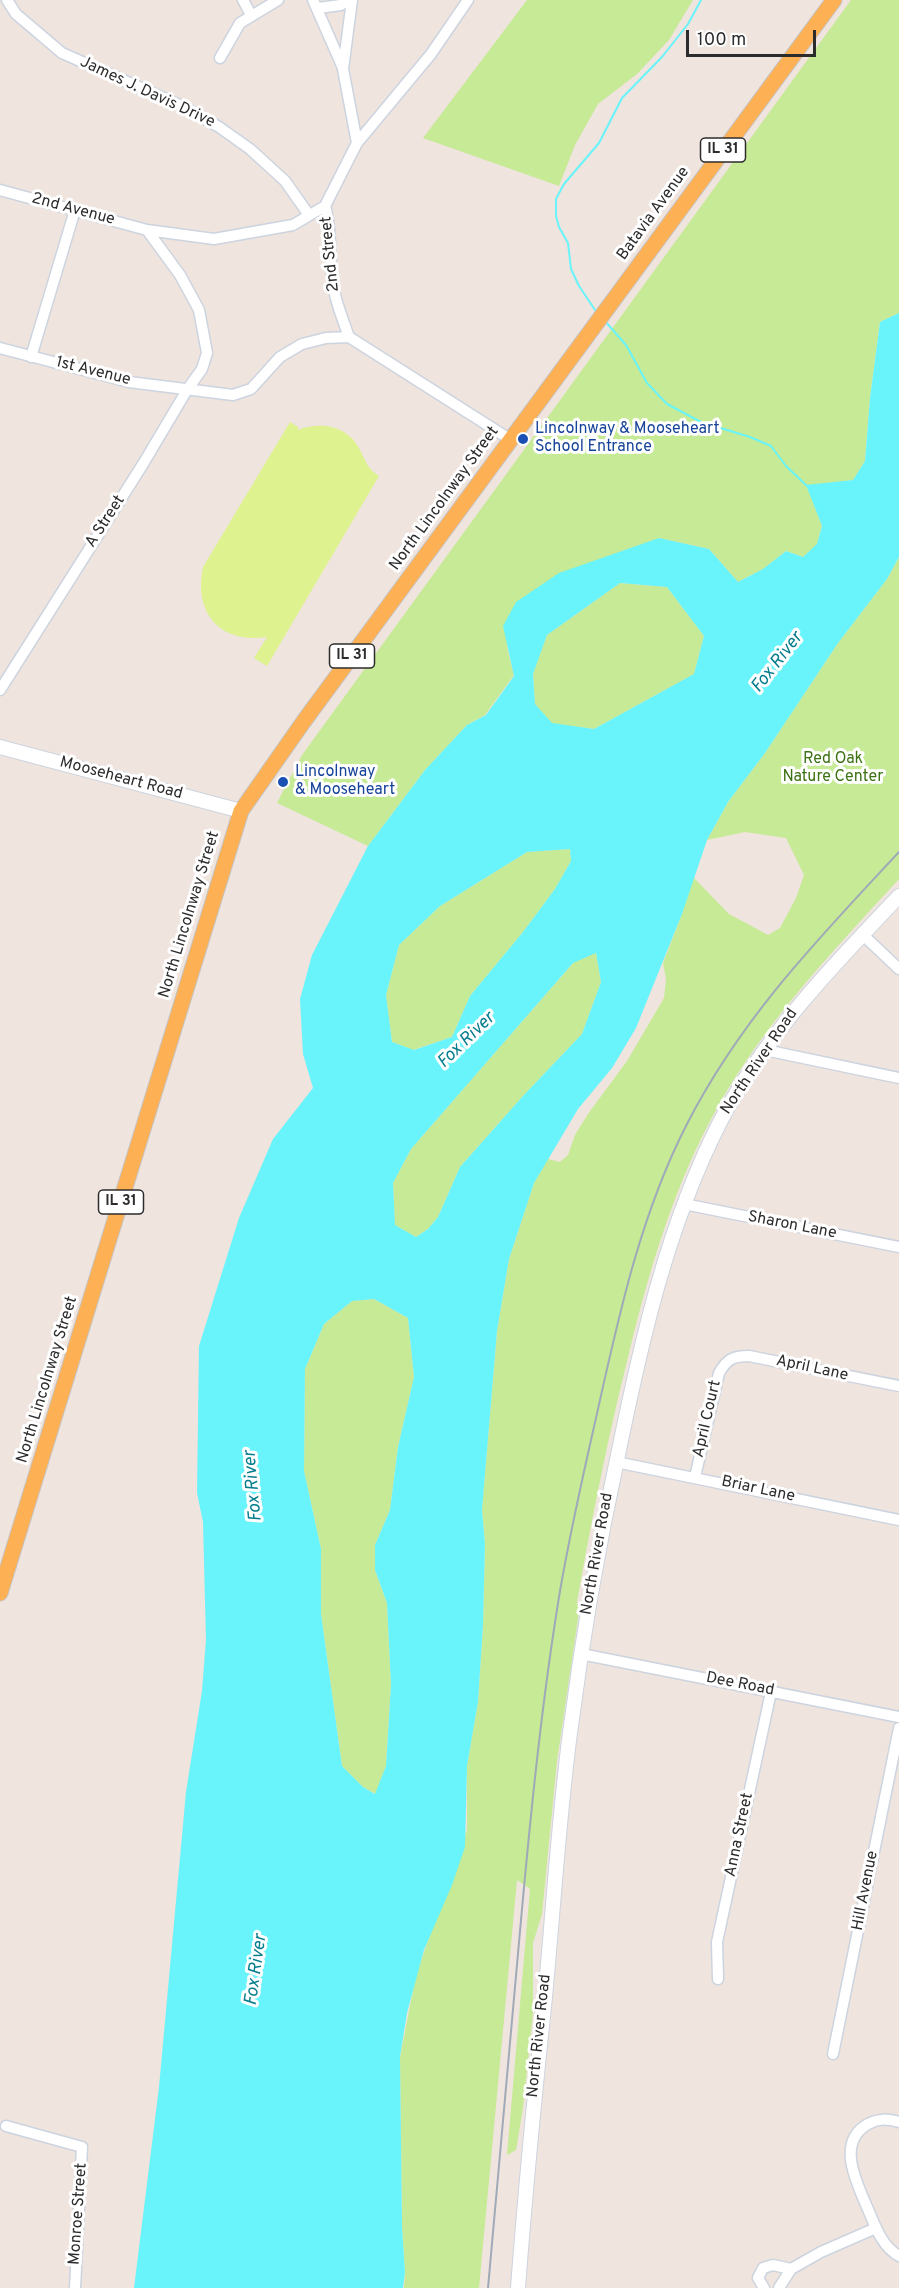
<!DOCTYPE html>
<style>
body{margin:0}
#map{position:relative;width:899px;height:2288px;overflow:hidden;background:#efe4de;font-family:Overpass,sans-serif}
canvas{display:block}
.scale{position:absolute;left:686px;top:30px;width:130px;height:27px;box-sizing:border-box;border:3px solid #2c2c2c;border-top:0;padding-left:8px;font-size:18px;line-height:21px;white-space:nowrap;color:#2c2c2c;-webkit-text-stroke:4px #fff;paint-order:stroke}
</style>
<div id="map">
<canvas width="899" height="2288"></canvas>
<div class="scale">100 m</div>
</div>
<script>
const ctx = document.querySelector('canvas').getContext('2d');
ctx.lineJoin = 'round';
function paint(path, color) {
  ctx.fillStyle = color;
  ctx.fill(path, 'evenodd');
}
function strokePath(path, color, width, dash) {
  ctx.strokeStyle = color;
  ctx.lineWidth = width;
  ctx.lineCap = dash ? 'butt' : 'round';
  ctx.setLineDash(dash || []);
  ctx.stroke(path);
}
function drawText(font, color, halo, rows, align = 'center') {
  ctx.font = font + ' Overpass,sans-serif';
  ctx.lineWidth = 6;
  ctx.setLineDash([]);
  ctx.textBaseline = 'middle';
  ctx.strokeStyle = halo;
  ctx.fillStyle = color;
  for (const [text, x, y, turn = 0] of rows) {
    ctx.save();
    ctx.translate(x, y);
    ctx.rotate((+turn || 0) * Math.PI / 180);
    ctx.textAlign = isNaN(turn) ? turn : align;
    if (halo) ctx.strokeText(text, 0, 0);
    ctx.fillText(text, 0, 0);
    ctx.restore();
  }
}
paint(new Path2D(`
 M527,0H693L669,40L637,74L598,104L575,145L559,186L423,138Z
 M851,0H899V313L880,322L870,398L865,461L853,480L807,486L822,526L817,544L803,557L786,551L763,569L738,582L709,549L659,538L507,647L514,675L485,715L467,725L425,770L368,846L277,803L302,755Z
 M899,557V879C832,952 764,1023 716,1110C675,1184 650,1267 630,1349C609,1432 592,1517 577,1602L579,1612L557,1761L542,1914L533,1943V2013L523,2108L516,2150L507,2155L530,1889L517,1880L479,2288H404L405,2272L402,2227L400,2057L416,1975L467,1830V1766L478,1702L483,1625L485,1544L482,1510L497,1331L509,1259L534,1183L548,1159L560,1162L568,1155L575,1135L588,1114L627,1061L664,998L666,979L663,963L682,914L693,877L729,914L768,935L780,928L796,898L804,875L786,838L745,832L707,840L728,802L765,753L838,643L887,579Z
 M620,583L667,587L704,636L694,674L594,729L552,724L535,704L533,673L547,635Z
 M570,849L571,861L555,889L523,932L470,996L452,1037L413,1050L392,1042L386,995L399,945L440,906L527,852Z
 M596,953L601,982L582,1034L523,1096L460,1167L438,1217L428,1229L416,1237L395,1225L393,1183L411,1149L574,962Z
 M374,1299L408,1318L414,1377L398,1447L390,1510L375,1545V1570L387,1603L391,1685L386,1766L376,1794L363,1787L342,1766L321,1614V1549L304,1471L305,1369L324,1324L352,1301Z`), '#c6ea95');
paint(new Path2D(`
 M290,422L298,427V430C322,421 348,426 360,450C366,461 367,469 379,476L267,666L254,658L267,637C220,644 193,613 203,567Z`), '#dff290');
paint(new Path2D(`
 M899,313V557L887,579L838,643L765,753L728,802L707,840L682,914L636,1028L612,1068L578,1109L534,1183L509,1259L497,1331L482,1510L485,1544L483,1625L478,1702L467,1766L465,1847L452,1885L424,1950L407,2013L400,2057L402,2227L405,2272L403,2288H134L159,2087L186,1792L202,1691L206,1640L203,1522L197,1493L199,1346L239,1218L273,1139L313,1088L303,1054L300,999L312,955L368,846L425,770L467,725L486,715L514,676L503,626L516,602L559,573L659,538L709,549L738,582L763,569L786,551L803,557L817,544L822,526L806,485L853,480L865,461L870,398L880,322ZM620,583L667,587L704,636L694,674L594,729L552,723L535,704L533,674L547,635ZM570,849L571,861L555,889L523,932L470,996L452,1037L414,1050L392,1042L386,995L399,945L440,906L527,852ZM596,953L601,982L582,1034L523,1096L460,1167L438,1217L428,1229L416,1237L395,1225L393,1183L411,1149L573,963ZM374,1299L408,1318L414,1377L398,1447L390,1510L375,1545V1570L387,1603L391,1685L386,1766L375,1794L363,1787L342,1766L321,1614V1549L304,1471L305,1369L324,1324L352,1301Z`), '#68f4fa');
strokePath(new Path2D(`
 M597,313L579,286L571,269L568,243L559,227L556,216V199L564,184L599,143L622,98L662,57L688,24L701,0
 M605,321L626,345L647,383L667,404L701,422L750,437L771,446L786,466L807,486`), '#68f4fa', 2);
const street = new Path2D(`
 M7,0L16,14L62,53L184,107L219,127L250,149L285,181L309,215
 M243,0L251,15
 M313,0L343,68
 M352,0L343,69L357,143
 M318,8L341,5L347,0
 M220,58L240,23L278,0
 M0,190L147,230L214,239L293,225L325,206
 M325,206L357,143L431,54L468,0
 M325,206C332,230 329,253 332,277C334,298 342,317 349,337
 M349,337L511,440
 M0,348L129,382L233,395L251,389L280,357L302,344L326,338L349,337
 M31,357L75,210
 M0,690L143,464L187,390L202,369L207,353L199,310L180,275L147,230
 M862,934L899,969
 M765,1050L899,1078
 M684,1204L899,1247
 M616,1462L899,1520
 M695,1477L719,1373C727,1359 733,1356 749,1356L899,1386
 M581,1654L899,1717
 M718,1979L717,1942L771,1692
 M833,2054L899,1728
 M899,2122C887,2119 879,2118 868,2124C836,2142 856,2181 867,2207C875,2225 881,2246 899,2256
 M6,2126L82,2147L75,2288
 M764,2288L758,2278L763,2268L773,2265L791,2269
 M779,2288L791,2269L821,2252L876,2228`);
const secondary = new Path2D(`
 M0,747L241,811
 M518,2288C525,2194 534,2101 544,2007C553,1916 558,1824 570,1733C582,1640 598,1547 618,1455C641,1342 667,1226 720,1122C764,1037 833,965 899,896`);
const primary = new Path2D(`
 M0,1593L241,811L304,721L834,0`);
strokePath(street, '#ccd4df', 13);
strokePath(secondary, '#ccd4df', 16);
strokePath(primary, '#c4c4c4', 17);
strokePath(street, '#fff', 10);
strokePath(secondary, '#fff', 14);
strokePath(primary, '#feb054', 15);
strokePath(new Path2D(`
 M488,2288C499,2165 510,2043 521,1920C531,1810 542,1700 560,1591C570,1533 583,1475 596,1418C618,1319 640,1215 687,1124C742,1017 818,939 899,852`), '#9fa9b8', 2);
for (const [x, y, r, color] of [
 [523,439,6,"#1a4fb4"],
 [283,782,6,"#1a4fb4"]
]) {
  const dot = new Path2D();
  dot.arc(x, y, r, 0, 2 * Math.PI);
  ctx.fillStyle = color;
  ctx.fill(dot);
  strokePath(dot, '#fff', 2);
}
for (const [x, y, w] of [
 [723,150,45],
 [352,656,45],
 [121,1202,45]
]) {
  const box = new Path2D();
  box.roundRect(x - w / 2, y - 12, w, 24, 4.5);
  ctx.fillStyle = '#fff';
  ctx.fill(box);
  strokePath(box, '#2c2c2c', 1.5);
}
drawText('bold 15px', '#2c2c2c', null, [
 ["IL 31",723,150],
 ["IL 31",352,656],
 ["IL 31",121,1202]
]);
drawText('16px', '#2c2c2c', '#fff', [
 ["James J. Davis Drive",147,93,25],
 ["2nd Avenue",73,210,15],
 ["Batavia Avenue",654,214,-54],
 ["2nd Street",331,254,-96],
 ["1st Avenue",93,372,14],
 ["North Lincolnway Street",445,499,-54],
 ["A Street",106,522,-57],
 ["Mooseheart Road",121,779,15],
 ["North Lincolnway Street",190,915,-73],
 ["North River Road",760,1062,-56],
 ["Sharon Lane",792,1226,11],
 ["April Lane",812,1369,12],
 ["North Lincolnway Street",48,1380,-73],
 ["April Court",708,1419,-77],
 ["Briar Lane",758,1490,12],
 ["North River Road",598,1554,-80],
 ["Dee Road",740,1685,11],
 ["Anna Street",740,1835,-78],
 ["Hill Avenue",866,1891,-79],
 ["North River Road",540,2036,-84],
 ["Monroe Street",79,2214,-86]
]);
drawText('16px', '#164399', '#fff', [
 ["Lincolnway & Mooseheart",535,430],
 ["School Entrance",535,448],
 ["Lincolnway",295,773],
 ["& Mooseheart",295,791]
], 'left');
drawText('16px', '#3d7214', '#fff', [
 ["Red Oak",833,760],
 ["Nature Center",833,778]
]);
drawText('italic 18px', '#047d8d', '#fff', [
 ["Fox River",778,663,-52],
 ["Fox River",467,1041,-44],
 ["Fox River",254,1486,-95],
 ["Fox River",257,1970,-82]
]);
</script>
